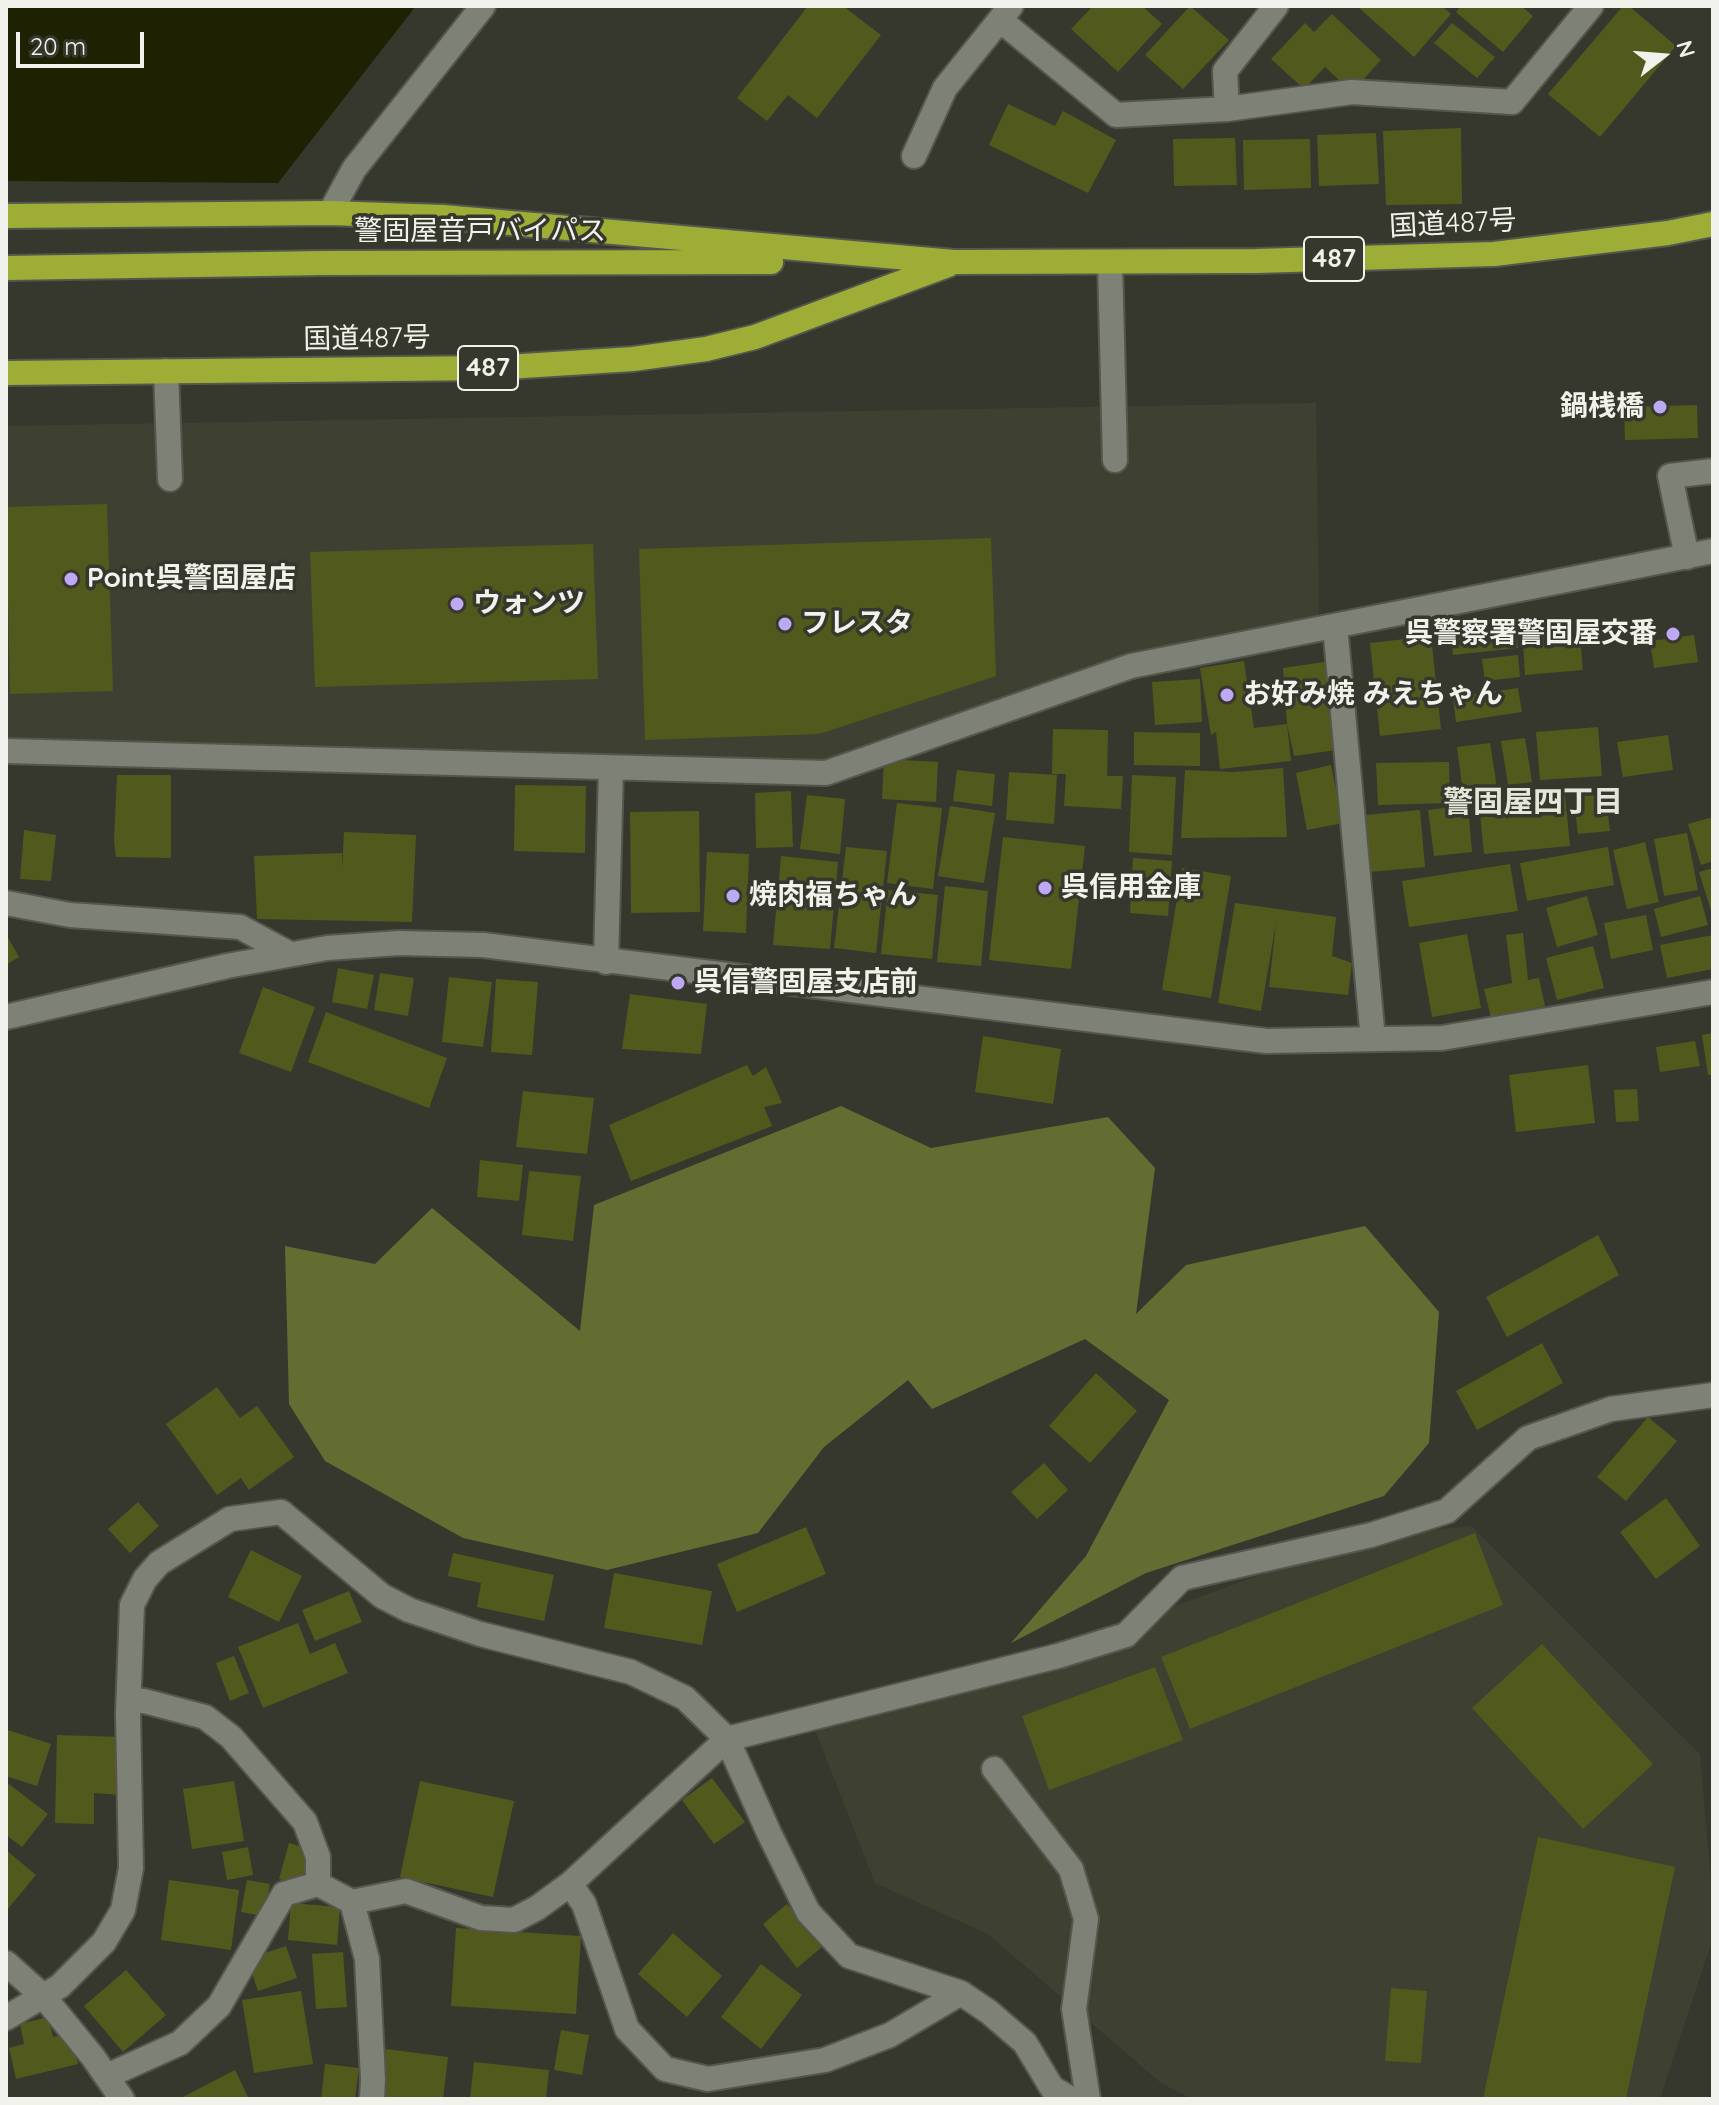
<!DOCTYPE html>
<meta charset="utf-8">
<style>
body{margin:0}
#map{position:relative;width:1719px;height:2105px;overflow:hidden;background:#36382e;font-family:Quicksand,sans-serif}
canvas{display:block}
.frame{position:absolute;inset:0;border:8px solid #f0f2eb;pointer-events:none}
.north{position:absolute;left:1623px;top:16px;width:80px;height:80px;-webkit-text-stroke:6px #36382e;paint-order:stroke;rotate:73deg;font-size:22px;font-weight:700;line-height:32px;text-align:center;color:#f0f2eb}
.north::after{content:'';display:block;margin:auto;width:28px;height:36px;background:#f0f2eb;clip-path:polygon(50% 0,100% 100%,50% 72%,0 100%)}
.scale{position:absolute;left:16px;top:32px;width:128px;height:36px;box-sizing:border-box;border:4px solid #f0f2eb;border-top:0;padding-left:10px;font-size:24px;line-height:28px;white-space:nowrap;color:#f0f2eb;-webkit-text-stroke:6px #36382e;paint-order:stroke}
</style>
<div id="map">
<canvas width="1719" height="2105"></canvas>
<div class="frame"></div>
<div class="north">N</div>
<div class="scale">20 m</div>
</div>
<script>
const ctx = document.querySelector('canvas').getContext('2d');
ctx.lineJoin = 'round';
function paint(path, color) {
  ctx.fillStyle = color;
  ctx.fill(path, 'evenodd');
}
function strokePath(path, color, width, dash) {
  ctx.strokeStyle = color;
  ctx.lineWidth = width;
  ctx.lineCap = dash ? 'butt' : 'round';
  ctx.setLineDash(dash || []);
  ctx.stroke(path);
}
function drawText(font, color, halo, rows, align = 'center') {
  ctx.font = font + ' Quicksand,"Noto Sans JP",sans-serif';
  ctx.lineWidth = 7;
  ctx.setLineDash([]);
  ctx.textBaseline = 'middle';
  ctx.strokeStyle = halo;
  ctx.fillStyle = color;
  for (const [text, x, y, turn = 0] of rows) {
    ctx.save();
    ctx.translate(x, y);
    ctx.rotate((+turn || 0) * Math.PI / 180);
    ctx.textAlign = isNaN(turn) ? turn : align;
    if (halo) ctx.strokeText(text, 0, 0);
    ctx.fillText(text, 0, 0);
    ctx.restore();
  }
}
paint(new Path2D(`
 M1316,403L1319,615L1090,666L817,764L6,737V426Z
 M1471,1526L1700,1754L1713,1908V1937L1660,2099H1192L1161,2083L988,1934L875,1883L810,1717L989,1673L1371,1535Z`), '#3e4131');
paint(new Path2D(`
 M841,1106L931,1148L1108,1117L1155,1168L1136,1314L1186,1265L1365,1226L1439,1312L1429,1443L1384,1496L1146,1573L1011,1643L1086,1556L1169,1400L1085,1339L932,1409L908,1380L824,1447L758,1533L607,1570L463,1538L325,1461L289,1404L285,1246L375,1264L432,1208L580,1331L594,1205Z`), '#646d31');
paint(new Path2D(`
 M6,6H416L278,183L6,181Z`), '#1e2203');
paint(new Path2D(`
 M808,6H843L881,35L817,118L788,95L767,121L737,98Z
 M1093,6H1142L1162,24L1118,72L1071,29Z
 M1190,6L1229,40L1183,89L1145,55Z
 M1357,6H1442L1451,14L1414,57Z
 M1461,6H1521L1533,16L1503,52L1456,12Z
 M1623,6H1629L1676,46L1600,137L1548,94Z
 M1332,14L1381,60L1352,92L1325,67L1304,89L1271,59L1305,23L1314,32Z
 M1452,23L1495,57L1477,78L1434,43Z
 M1008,104L1055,126L1063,111L1116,140L1088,193L989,145Z
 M1461,128L1462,204L1386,205L1383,131Z
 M1376,133L1379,184L1319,186L1317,135Z
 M1235,138L1237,185L1174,186L1173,139Z
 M1310,139L1311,188L1244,190L1243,140Z
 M1697,405L1698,438L1625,440L1624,407Z
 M107,504L113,691L10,694L6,507Z
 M991,538L996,676L819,734L645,740L639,549Z
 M593,544L598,679L315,687L310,552Z
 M1515,618L1518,648L1453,655L1449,624Z
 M1567,622L1580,638L1583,670L1525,675L1522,625Z
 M1694,635L1698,662L1654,668L1650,641Z
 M1431,636L1441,729L1380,736L1370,643Z
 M1518,655L1520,677L1485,681L1482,659Z
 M1244,661L1254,728L1287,724L1291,761L1220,769L1216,732L1211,735L1200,668Z
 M1331,661L1343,749L1294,756L1287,724L1283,668Z
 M1200,679L1202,722L1155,725L1152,682Z
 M1518,688L1522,712L1456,722L1453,697Z
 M1598,727L1602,776L1540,780L1536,732Z
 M1053,729L1108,730L1107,776H1123L1121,809L1064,806L1066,774H1052Z
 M1134,732L1200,733V766L1134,765Z
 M1668,735L1673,770L1623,777L1617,742Z
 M1525,738L1532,782L1508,785L1501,741Z
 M1490,743L1497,788L1463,793L1457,747Z
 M884,759L938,762L936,802L882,799Z
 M1449,762L1450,803L1378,805L1376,763Z
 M1331,765L1343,823L1307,830L1296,773Z
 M1283,768L1287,837L1181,838L1185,770L1234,772Z
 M957,770L995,774L992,806L953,801Z
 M1009,772L1057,775L1054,824L1006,820Z
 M117,775H171V858L116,857L114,841Z
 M1132,775L1176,777L1172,855L1129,852Z
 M515,785L586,786L585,853L514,851Z
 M1605,790L1610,831L1578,834L1573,794Z
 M791,791L793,847L756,848L755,793Z
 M807,795L845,799L840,854L800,849Z
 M1565,795L1570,846L1484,854L1479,804Z
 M897,803L942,808L933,889L887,883Z
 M1468,805L1472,852L1434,856L1428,810Z
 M950,806L995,813L984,883L938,876Z
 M1420,810L1425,867L1370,872L1365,815Z
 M699,811L700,912L631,913L630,812Z
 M1713,817V861L1701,865L1688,824Z
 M24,830L56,835L51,881L20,879Z
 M344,832L416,835L412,922L257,919L254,856L342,853V869Z
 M1687,833L1698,890L1664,896L1654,839Z
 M1003,837L1085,846L1071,969L989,960Z
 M1645,842L1659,902L1627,909L1613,850Z
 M846,847L887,851L876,953L834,948Z
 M1608,847L1614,885L1527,901L1520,863Z
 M707,852L749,854L746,933L703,931Z
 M781,856L838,862L830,949L773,945Z
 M1133,858L1172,861L1168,916L1130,913Z
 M1510,864L1518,911L1409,927L1402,881Z
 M1182,868L1231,876L1211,998L1162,990Z
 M1713,868V914H1712L1699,872Z
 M945,886L988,891L981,966L937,962Z
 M888,890L938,895L932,959L881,954Z
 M1587,896L1598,935L1557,947L1546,908Z
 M1700,896L1708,925L1661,937L1654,909Z
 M1235,903L1336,917L1332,956L1352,963L1348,995L1269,987L1276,923L1261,1011L1218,1003Z
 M1646,915L1653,950L1611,959L1604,923Z
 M1523,933L1528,980L1539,978L1545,1006L1491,1018L1484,989L1512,983L1506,935Z
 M6,934L19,957L6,965Z
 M1467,934L1481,1008L1432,1017L1419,943Z
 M1713,935V969L1667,978L1660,945Z
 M1593,946L1604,988L1557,1000L1546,958Z
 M338,968L374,975L367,1009L332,1002Z
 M380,973L414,978L408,1016L374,1010Z
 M449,977L492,982L483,1047L442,1042Z
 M496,979L538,982L532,1055L491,1052Z
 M263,987L315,1007L291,1072L239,1053Z
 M630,994L707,1004L701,1054L622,1049Z
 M326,1012L447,1058L429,1108L308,1062Z
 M1713,1033V1075H1708L1702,1035Z
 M983,1036L1061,1049L1053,1104L975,1092Z
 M1695,1041L1700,1066L1660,1072L1656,1047Z
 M747,1065L753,1076L766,1067L782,1103L764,1107L772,1126L631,1181L609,1125Z
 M1588,1065L1595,1123L1516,1132L1509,1075Z
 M1637,1089L1639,1121L1616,1122L1614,1090Z
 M523,1091L594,1098L587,1154L516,1147Z
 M480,1160L523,1165L519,1201L477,1197Z
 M529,1171L581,1176L573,1241L522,1235Z
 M1598,1235L1619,1275L1507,1337L1486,1297Z
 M1542,1343L1563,1383L1477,1430L1456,1391Z
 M1096,1373L1137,1411L1090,1463L1049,1426Z
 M217,1387L240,1418L257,1406L294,1457L249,1490L241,1478L217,1495L166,1424Z
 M1648,1417L1677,1441L1626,1501L1597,1477Z
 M1044,1463L1068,1490L1037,1519L1011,1492Z
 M1666,1498L1700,1546L1656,1579L1620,1532Z
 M138,1502L159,1526L130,1553L108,1529Z
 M806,1527L826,1574L737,1612L717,1564Z
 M1475,1533L1503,1605L1190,1729L1161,1657Z
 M251,1550L302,1576L279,1622L228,1597Z
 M453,1553L554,1575L544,1621L477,1607L481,1583L448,1576Z
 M614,1573L712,1591L702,1645L604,1628Z
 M349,1591L362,1622L315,1641L302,1610Z
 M298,1623L310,1654L335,1643L348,1673L263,1708L238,1647Z
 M1542,1644L1653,1764L1583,1829L1472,1708Z
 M234,1656L249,1693L230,1701L216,1663Z
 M1155,1667L1183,1740L1049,1790L1022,1716Z
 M8,1730L51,1744L37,1786L6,1776Z
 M57,1735L122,1737L121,1795L94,1793V1824L55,1823Z
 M712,1778L745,1822L714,1844L682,1800Z
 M234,1781L244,1841L192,1849L183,1789Z
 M420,1781L514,1801L493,1897L400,1877Z
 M9,1784L48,1814L22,1847L6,1835V1789Z
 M1538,1837L1675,1867L1626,2099H1483Z
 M289,1843L310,1849L301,1885L279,1879Z
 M248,1847L253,1875L227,1880L222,1852Z
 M6,1850L36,1875L6,1911Z
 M169,1880L239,1890L231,1950L161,1940Z
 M247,1880L270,1884L264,1916L241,1912Z
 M291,1903L340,1907L337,1945L288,1940Z
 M787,1904L822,1947L797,1968L763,1924Z
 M456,1928L581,1936L576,2014L451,2006Z
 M673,1933L722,1976L687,2017L638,1974Z
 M286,1946L297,1978L258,1991L247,1959Z
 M343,1952L347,2007L316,2009L312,1954Z
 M761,1964L802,1995L761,2049L721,2017Z
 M126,1970L166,2015L123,2052L84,2006Z
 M1391,1988L1427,1991L1421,2063L1385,2061Z
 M301,1991L313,2064L254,2073L242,2000Z
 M48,2017L53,2037L71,2033L78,2064L16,2079L9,2048L24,2044L20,2024Z
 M561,2030L589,2035L582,2075L554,2070Z
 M386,2049L448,2057L443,2099H380Z
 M474,2062L549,2070L546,2099H470Z
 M325,2064L359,2068L355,2099H321Z
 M235,2070L249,2099H179Z`), '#52591d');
const lane = new Path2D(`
 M330,213L354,169L483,6
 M1110,262L1115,460
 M166,371L170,479
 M1687,557L1670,476L1713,471
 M994,1769L1071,1869L1086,1919L1074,2009L1088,2099`);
const street = new Path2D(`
 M1000,20L1116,115L1227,109L1352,92L1512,102L1591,6
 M1227,109L1225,71L1276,6
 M914,156L945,88L1011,6
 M1335,626L1373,1039
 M6,751L826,773L1131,666L1713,551
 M6,903L70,915L240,927L290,954
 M606,962L611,768
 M130,1700L144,1701L205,1717L231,1737L305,1822L318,1857V1884
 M570,1884L584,1904L627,2029L665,2069L708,2079L825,2060L890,2035L961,1993
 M352,1902L406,1891L481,1918L514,1920L537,1908L570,1884L727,1739L1058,1656L1126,1635L1182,1578L1371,1535L1447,1511L1528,1438L1611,1409L1713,1395
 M6,1963L44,1997L93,2057L122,2099
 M6,2018L60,1986L104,1942L123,1910L131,1868L128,1713L132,1605L145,1579L159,1563L230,1519L281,1512L382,1596L409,1610L480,1634L631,1672L685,1698L727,1739L769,1833L808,1912L849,1956L961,1993L989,2012L1025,2043L1052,2088L1071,2099
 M107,2076L180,2043L219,2006L284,1894L318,1884L352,1902L367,1959L373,2079L372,2099`);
const secondary = new Path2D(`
 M6,1017L227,966L327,948L399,943L483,945L1266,1041L1442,1038L1713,992`);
const highway = new Path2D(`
 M6,216L330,213L443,217L954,262L1256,261L1494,254L1668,233L1713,224
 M6,268L324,263L771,262
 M6,373L491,368L633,359L706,349L755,337L948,265`);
strokePath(lane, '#55564d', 28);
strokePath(street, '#55564d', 28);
strokePath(secondary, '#55564d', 28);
strokePath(highway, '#55564d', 28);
strokePath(lane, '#7e8175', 24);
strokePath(street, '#7e8175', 24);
strokePath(secondary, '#7e8175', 24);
strokePath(highway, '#9ead35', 24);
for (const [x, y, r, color] of [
 [1660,407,8,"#bda9f5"],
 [71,579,8,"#bda9f5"],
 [457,604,8,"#bda9f5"],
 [785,624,8,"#bda9f5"],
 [1673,634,8,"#bda9f5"],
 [1227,695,8,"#bda9f5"],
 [1045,888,8,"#bda9f5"],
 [733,896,8,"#bda9f5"],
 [678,983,8,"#bda9f5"]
]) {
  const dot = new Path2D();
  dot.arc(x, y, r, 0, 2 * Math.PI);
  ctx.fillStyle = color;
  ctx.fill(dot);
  strokePath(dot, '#36382e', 3);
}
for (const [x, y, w] of [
 [1334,259,60],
 [488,368,60]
]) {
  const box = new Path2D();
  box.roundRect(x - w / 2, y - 22, w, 44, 6);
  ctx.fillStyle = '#36382e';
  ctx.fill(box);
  strokePath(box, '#f0f2eb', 2);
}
drawText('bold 26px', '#f0f2eb', null, [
 ["487",1334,259],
 ["487",488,368]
]);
drawText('28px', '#f0f2eb', '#36382e', [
 ["国道487号",1453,224,-3],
 ["警固屋音戸バイパス",480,232],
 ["国道487号",367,339,-1]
]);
drawText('bold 28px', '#f0f2eb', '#36382e', [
 ["鍋桟橋",1644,407,"right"],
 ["Point呉警固屋店",87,579],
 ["ウォンツ",473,604],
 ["フレスタ",801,624],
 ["呉警察署警固屋交番",1657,634,"right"],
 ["お好み焼 みえちゃん",1243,695],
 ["呉信用金庫",1061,888],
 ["焼肉福ちゃん",749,896],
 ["呉信警固屋支店前",694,983]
], 'left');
drawText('bold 30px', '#e3e6d9', '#36382e', [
 ["警固屋四丁目",1533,803]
]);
</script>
